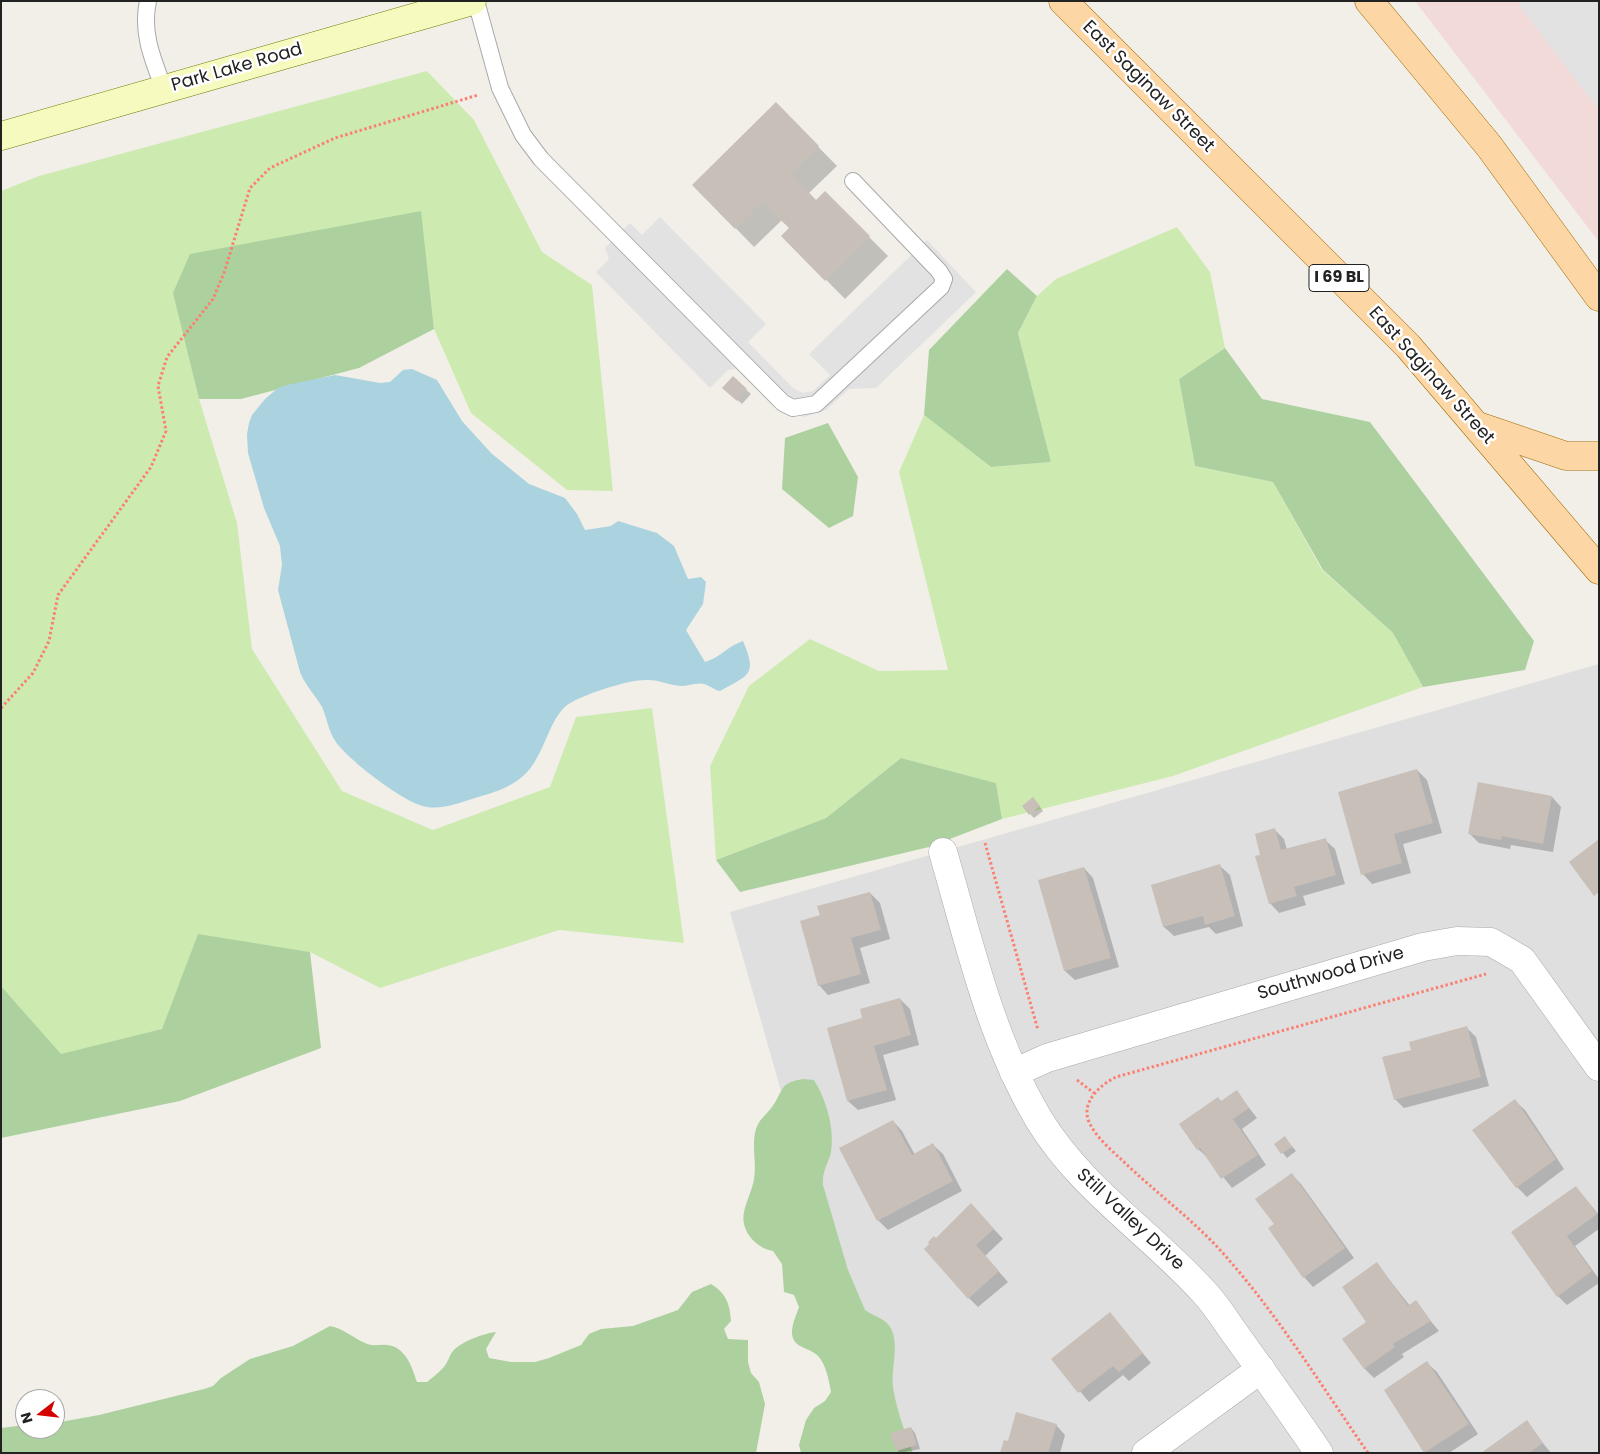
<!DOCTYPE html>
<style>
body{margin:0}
#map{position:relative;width:1600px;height:1454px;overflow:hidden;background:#f2efe9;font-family:Poppins,sans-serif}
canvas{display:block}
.frame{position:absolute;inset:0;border:2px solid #222;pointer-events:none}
.north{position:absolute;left:15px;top:1389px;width:50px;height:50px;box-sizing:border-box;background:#fff;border:1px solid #a7a7a7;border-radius:50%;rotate:254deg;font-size:14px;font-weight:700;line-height:20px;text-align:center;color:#222}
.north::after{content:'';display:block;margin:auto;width:18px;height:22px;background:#d40000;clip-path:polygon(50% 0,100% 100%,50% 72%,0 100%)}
</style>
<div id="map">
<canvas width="1600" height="1454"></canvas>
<div class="frame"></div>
<div class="north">N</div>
</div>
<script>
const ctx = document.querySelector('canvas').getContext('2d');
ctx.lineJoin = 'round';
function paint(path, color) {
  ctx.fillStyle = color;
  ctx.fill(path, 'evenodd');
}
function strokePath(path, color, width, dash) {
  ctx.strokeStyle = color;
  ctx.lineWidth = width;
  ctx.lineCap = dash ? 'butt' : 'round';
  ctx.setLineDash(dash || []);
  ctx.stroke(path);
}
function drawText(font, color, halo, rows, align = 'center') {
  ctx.font = font + ' Poppins,sans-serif';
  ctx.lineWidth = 5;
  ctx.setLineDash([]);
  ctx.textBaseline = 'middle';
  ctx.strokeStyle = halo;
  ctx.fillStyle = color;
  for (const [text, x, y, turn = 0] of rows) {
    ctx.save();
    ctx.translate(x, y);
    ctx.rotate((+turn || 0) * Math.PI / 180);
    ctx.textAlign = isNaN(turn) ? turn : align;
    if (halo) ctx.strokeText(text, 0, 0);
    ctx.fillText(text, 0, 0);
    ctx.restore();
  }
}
paint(new Path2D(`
 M1599,664V1453H884L730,912Z`), '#e0dfdf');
paint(new Path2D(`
 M1415,1H1599V242Z`), '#f2dad9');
paint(new Path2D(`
 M427,71L474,120L542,252L592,285L613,491L567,490L471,413L434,329L420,211L174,293L199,399L237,523L252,649L342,791L433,830L550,787L576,717L652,708L684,943L559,930L380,988L310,952L198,935L163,1029L61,1055L1,986V191L39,176Z
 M1177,227L1210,272L1225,348L1179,379L1195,466L1273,482L1322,570L1393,633L1423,687L1173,776L1002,819L996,783L901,758L826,818L716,860L710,766L749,686L810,639L879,671L948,670L899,472L924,415L991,467L1051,462L1018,333L1037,296L1056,279Z`), '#cdebb0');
paint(new Path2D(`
 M421,211L434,329L359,368L241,399H199L173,293L190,254Z
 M1007,269L1037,296L1018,333L1051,462L991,467L924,415L929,350Z
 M1225,348L1262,399L1370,422L1534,641L1525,670L1423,687L1393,633L1323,570L1273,482L1195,466L1179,379Z
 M828,423L858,477L853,516L829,528L782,489L785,438Z
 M901,758L996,783L1002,819L929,847L740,892L716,860L826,818Z
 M198,934L310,952L321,1048L180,1101L1,1138V986L61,1054L162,1029Z
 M804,1079L814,1080C826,1099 835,1129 831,1152C828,1165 822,1170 823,1185L848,1270L865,1310C873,1316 885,1318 890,1327C900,1343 891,1367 893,1387C896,1408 905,1433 913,1453H801L799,1445L806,1420L814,1408L825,1401L831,1392C829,1381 826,1364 818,1356C813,1351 806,1349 800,1346C785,1337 795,1319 799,1307L794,1295L784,1292L782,1264L773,1251C756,1248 740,1231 744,1212C746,1201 752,1191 754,1179C757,1163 751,1144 756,1129C759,1119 767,1114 772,1107C785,1089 778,1083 804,1079Z
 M711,1284C726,1293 730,1304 731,1321L724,1329L728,1339L748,1340V1362L751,1373L759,1382L765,1404L756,1453H1V1428L25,1425V1429H55V1423L99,1415L204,1389L213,1386L221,1378L250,1359L293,1346L330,1326C344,1329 352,1337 365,1343C373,1347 379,1344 387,1345C406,1347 412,1367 417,1382H427C434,1376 443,1370 447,1362C449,1359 450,1354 453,1351C460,1342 485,1333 496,1332L486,1349L489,1358L511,1362H535L549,1358L581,1345L589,1334L601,1329L633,1326L678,1310L692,1292Z`), '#add19e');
paint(new Path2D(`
 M1522,1H1599V110L1518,4Z
 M660,217L766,324L748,342L794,389L803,393L813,391L830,375L809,354L927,240L976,292L876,388L849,389L826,410L804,417L771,404L736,369L728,370L710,388L596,272L609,259L605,248L630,223L642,235Z`), '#e2e2e2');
paint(new Path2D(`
 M412,369L437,380L462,421L491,453L529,484L565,498L577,514L585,530L611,526L618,521L657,533L674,546L688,579L701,577L706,582L703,604L686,630L705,662C720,658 729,645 743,641C758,676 748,675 720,691C714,690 709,685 704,684C696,682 689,686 681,686C669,685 660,680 648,680C629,679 589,693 572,702C548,714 546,757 523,776C510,788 492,793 475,798C458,803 438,812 420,805C400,799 344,757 334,739C328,729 327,718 322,707C315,695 305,685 300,672L278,590L282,565L280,546L264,508L248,453L247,434L249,423L252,415L265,399L278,388L287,385L335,375L380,383L390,382L403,370Z`), '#aad3df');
paint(new Path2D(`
 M776,104L837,166L809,193L817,202L825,193L888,256L845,299L783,236L790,228L782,220L754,247L694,185Z
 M733,378L751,394L742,404L724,388Z
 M1417,770L1427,780L1442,833L1403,844L1411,873L1372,884L1363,874Z
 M1552,797L1561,807L1553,852L1511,845L1510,849L1479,843L1470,834Z
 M1037,803L1043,811L1034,818L1030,814Z
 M1275,830L1284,839L1287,850L1325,840L1335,849L1345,884L1303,896L1306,905L1279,913L1270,903L1262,856Z
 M1220,866L1230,875L1243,926L1216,934L1209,927L1174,936L1164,927L1153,886Z
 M1084,868L1093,878L1119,967L1075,980L1065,971L1039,881Z
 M870,893L880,903L890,939L860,948L870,983L828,995L819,985L822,916Z
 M900,999L910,1009L919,1045L883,1055L896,1100L858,1110L848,1101L863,1019Z
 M1467,1028L1476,1037L1489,1086L1404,1108L1395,1099L1413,1051Z
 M1236,1091L1257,1118L1242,1129L1266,1165L1232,1188L1208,1158L1198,1149L1221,1102Z
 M1515,1101L1525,1110L1564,1169L1527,1197L1517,1187Z
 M893,1121L902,1131L915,1155L933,1145L943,1154L962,1191L888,1230L878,1220L841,1149Z
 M1285,1138L1296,1151L1287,1158L1276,1144Z
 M1292,1175L1301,1184L1354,1258L1313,1287L1304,1277Z
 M1576,1187L1599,1215V1229L1575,1246L1599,1279V1283L1567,1305L1558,1296L1512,1232Z
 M981,1215L1003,1239L985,1256L1008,1282L978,1307L969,1298L931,1244Z
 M1377,1264L1410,1306L1415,1302L1439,1331L1402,1354L1404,1357L1374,1378L1364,1368L1368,1323Z
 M1110,1314L1151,1363L1129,1381L1123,1375L1089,1402L1053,1359Z
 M1427,1363L1437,1372L1478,1434L1449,1453H1426L1385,1391Z
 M1526,1422L1551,1453H1483Z
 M1056,1425L1065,1435L1060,1453H1001L1009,1442Z
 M911,1428L915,1433L920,1449L899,1453L891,1434Z`), '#0003');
paint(new Path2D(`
 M776,102L819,146L791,174L816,200L825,191L870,236L825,281L781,236L789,228L762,202L735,229L692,185Z
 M733,376L747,389L737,401L722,388Z
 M1417,769L1433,823L1394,834L1402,863L1361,875L1338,792Z
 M1478,782L1552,796L1543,844L1502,836L1501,840L1468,834Z
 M1033,797L1040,806L1029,815L1022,806Z
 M1275,828L1281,850L1326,838L1336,875L1294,887L1297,896L1269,904L1255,856L1260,855L1255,834Z
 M1599,839V892L1594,896L1569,862Z
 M1220,864L1235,916L1205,925L1203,916L1163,927L1151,885Z
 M1084,867L1111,958L1064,971L1038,880Z
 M870,892L881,930L851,938L861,974L818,986L800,921L820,915L817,906Z
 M900,998L911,1035L874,1046L887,1090L847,1101L827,1028L862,1018L860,1009Z
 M1467,1026L1481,1077L1394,1100L1382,1057L1411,1050L1409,1042Z
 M1237,1090L1249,1108L1233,1119L1258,1155L1221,1179L1200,1148L1197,1150L1179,1124L1218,1097L1221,1101Z
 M1515,1099L1556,1159L1516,1188L1472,1130Z
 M893,1120L912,1155L933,1143L953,1181L877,1221L839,1148Z
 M1285,1136L1292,1147L1281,1154L1274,1144Z
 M1292,1173L1345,1248L1303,1278L1268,1228L1274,1224L1255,1199Z
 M1576,1186L1597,1214L1567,1236L1592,1271L1557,1297L1511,1232Z
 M971,1203L994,1229L976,1245L999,1271L968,1299L924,1249L929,1244L928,1242L934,1236L936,1238Z
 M1377,1262L1408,1306L1416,1300L1431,1321L1393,1344L1395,1347L1364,1369L1342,1339L1366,1322L1342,1287Z
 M1110,1312L1143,1353L1119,1372L1113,1366L1078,1393L1051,1359Z
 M1427,1361L1469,1424L1424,1453L1384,1390Z
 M1016,1412L1057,1424L1048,1453H1000L1004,1440L1008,1441Z
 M1527,1420L1543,1443L1529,1453H1481Z
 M911,1427L917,1445L896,1451L890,1433Z`), '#c7bfb8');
const lane = new Path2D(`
 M148,1C141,33 153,60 164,89
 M476,1L500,88L523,135L541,159L783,403L793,408L816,404L941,287L944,279L939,271L853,181`);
const street = new Path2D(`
 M943,852C969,942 990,1037 1038,1118C1080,1188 1148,1231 1202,1290C1215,1303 1225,1320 1236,1335C1264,1374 1292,1413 1319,1453
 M1014,1073L1047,1058L1423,947L1457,941L1491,942L1522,960L1599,1067
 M1146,1453L1261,1369`);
const secondary = new Path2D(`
 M1,136L472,1`);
const primary = new Path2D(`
 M1063,1L1408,346L1599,570
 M1369,1L1489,146L1599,297
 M1478,426L1566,456H1599`);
strokePath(lane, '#a9a9a9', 18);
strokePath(street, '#a9a9a9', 29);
strokePath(secondary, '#707d05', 29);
strokePath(primary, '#a06b00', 29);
strokePath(new Path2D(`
 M1,708L33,673L49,641L58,595L151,467L166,431L158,386L167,357L213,299L224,273L250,188L270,168L335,138L478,95
 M985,843L1038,1030
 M1077,1080L1094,1093
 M1368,1453C1321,1385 1276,1312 1221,1251C1191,1218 1155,1192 1123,1161C1112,1151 1097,1138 1090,1124C1079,1103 1100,1085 1116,1077L1486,974`), '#fa8072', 3, [2.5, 2.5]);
strokePath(lane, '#fff', 16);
strokePath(street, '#fff', 28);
strokePath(secondary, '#f7fabf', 28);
strokePath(primary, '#fcd6a4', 28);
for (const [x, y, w] of [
 [1339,278,60]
]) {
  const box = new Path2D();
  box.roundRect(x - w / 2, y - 13.5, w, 27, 4);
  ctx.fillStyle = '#fff';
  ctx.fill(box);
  strokePath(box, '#222', 1);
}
drawText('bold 16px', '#222', null, [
 ["I 69 BL",1339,278]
]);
drawText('18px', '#222', '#fff', [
 ["Park Lake Road",237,68,-16],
 ["East Saginaw Street",1148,87,45],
 ["East Saginaw Street",1431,376,48],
 ["Southwood Drive",1331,974,-16],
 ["Still Valley Drive",1130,1220,43]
]);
</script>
